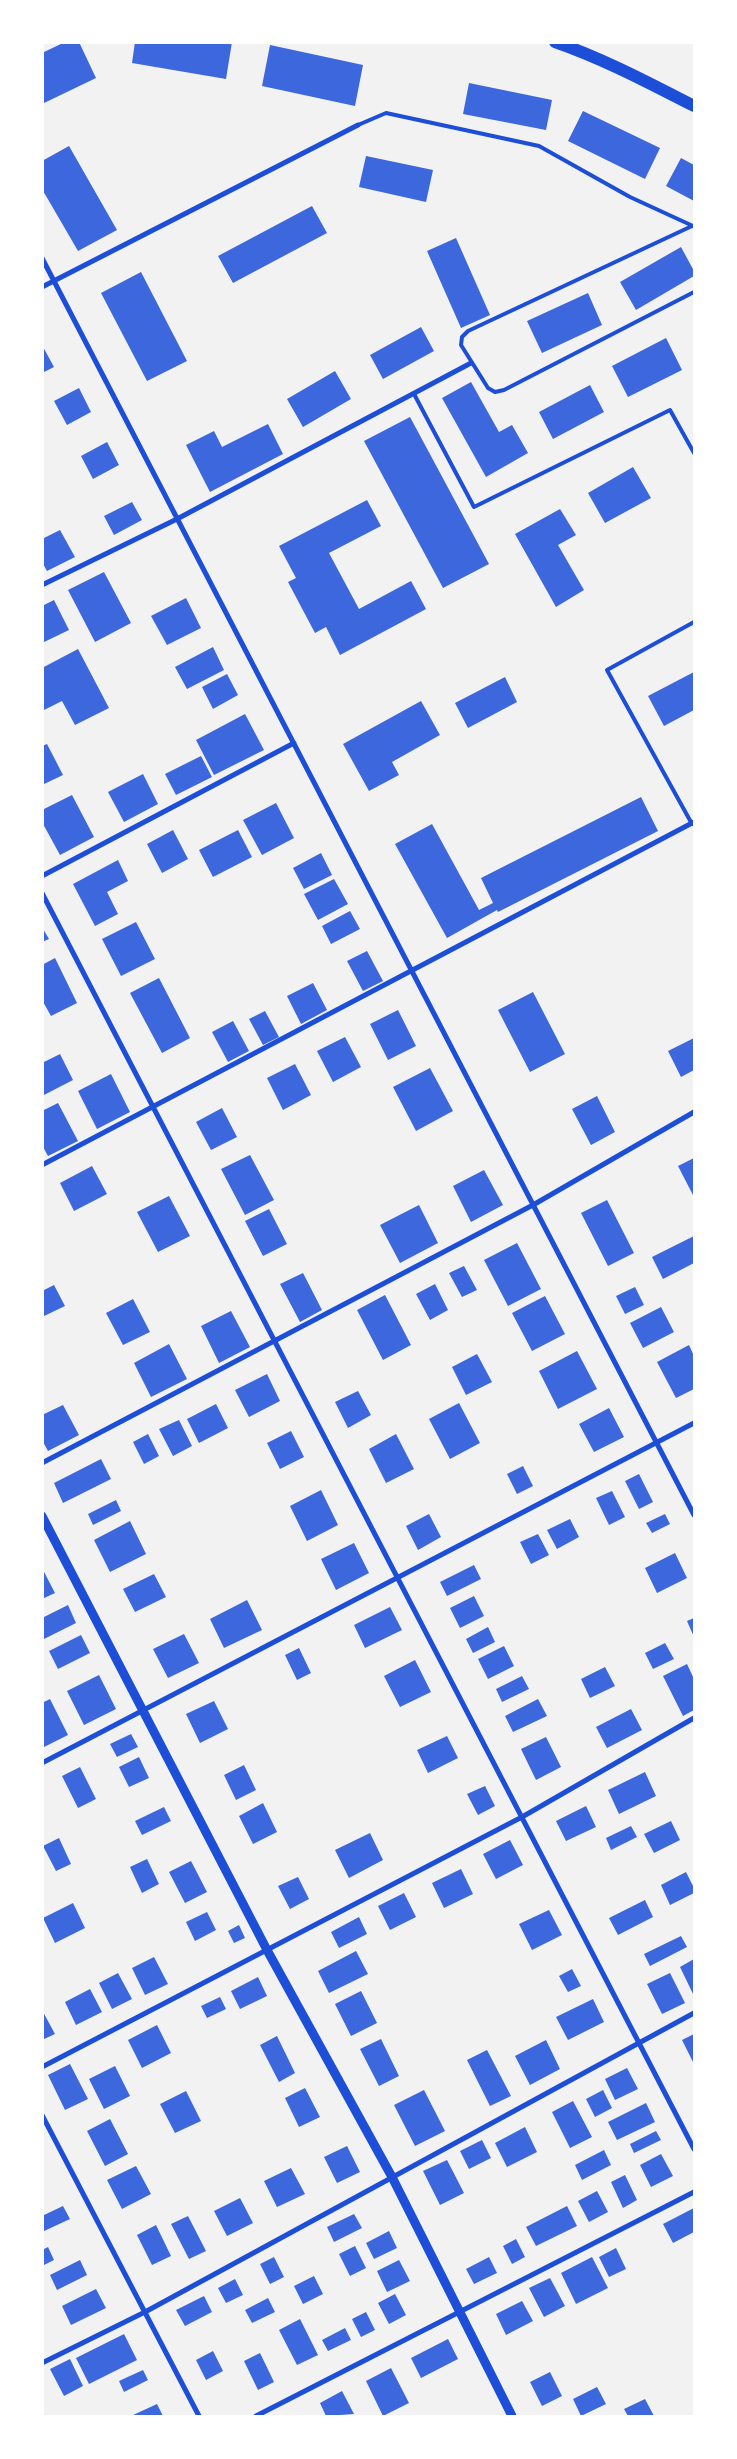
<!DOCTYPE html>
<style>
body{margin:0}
#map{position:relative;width:737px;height:2459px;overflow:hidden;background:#f2f2f2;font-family:Montserrat,sans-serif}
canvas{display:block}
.frame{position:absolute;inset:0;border:44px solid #fff;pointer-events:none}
</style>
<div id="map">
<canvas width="737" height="2459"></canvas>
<div class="frame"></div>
</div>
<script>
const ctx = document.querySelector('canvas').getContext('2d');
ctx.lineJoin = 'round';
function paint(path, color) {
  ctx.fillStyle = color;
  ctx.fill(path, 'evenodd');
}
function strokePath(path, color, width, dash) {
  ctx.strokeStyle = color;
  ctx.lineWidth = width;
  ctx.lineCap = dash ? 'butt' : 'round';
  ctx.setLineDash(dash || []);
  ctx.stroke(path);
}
paint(new Path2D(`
 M65,42H79L96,78L42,104V53Z
 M135,42H232L226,79L132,63Z
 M270,45L363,65L355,106L262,86Z
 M469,83L552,100L546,130L463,114Z
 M583,111L660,148L645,179L568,141Z
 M69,146L117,230L78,251L42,189V161Z
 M366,156L433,170L426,202L359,187Z
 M681,158L694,165V201L666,186Z
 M312,206L327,233L233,283L218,256Z
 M456,238L490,315L461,328L427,251Z
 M681,247L694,271V276L636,310L620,282Z
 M141,272L187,361L147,381L101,293Z
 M588,293L602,325L542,353L527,321Z
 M421,327L434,351L383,379L370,355Z
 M666,338L682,370L628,397L612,366Z
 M42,345L54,367L42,373Z
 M335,371L351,399L303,427L287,399Z
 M471,382L499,432L512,425L528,453L486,477L442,398Z
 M590,385L604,412L553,439L539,412Z
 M79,388L91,412L67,425L54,401Z
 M410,417L489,564L443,588L364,441Z
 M268,424L283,454L210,492L186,445L214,431L222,447Z
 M107,442L119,465L93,479L81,456Z
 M633,467L651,498L605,523L588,493Z
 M367,500L381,526L329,553L359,609L411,581L426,609L340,655L326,627L315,633L288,582L296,578L279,546Z
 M132,502L142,520L114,535L104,516Z
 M560,509L576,535L558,545L584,590L556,607L515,534Z
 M60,530L75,557L47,571L42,562V539Z
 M104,572L131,623L95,642L68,590Z
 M186,598L201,628L167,645L151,616Z
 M54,600L69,630L42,643V606Z
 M213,647L224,670L187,689L175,667Z
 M78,649L109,708L75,725L62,701L42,711V668Z
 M694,672V710L664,726L648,696Z
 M227,674L238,695L213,709L202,687Z
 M505,677L517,702L468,728L455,703Z
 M421,701L440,735L392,762L399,775L369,791L343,744Z
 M245,714L264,750L214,775L196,740Z
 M47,744L63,775L42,785V746Z
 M201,756L212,777L176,795L165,774Z
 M143,774L158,804L124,822L108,792Z
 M72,795L94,837L60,855L42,822V810Z
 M641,797L658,831L498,912L497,910L447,938L395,844L432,824L479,910L493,903L481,878Z
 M276,803L294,838L262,855L243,820Z
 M173,830L188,859L162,873L147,844Z
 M238,830L252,857L213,877L199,850Z
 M321,853L332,875L304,889L293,868Z
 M118,860L128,881L107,892L118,914L95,926L73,884Z
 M334,879L348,904L318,920L304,894Z
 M350,911L360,929L331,944L322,926Z
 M136,922L155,959L121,976L102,939Z
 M42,927L49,939L42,942Z
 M367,951L383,981L363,991L347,961Z
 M55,958L77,1003L51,1016L42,1000V965Z
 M159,978L190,1038L162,1053L130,993Z
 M313,983L327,1010L301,1024L287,996Z
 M533,992L565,1054L530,1072L498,1010Z
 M398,1010L416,1046L388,1060L370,1024Z
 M265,1011L279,1037L263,1045L249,1019Z
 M233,1021L249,1051L228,1062L212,1032Z
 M345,1037L361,1067L333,1082L317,1051Z
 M694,1038V1070L681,1077L668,1051Z
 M60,1054L73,1080L42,1096V1063Z
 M295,1064L311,1095L283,1110L267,1078Z
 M430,1068L453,1111L416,1131L393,1087Z
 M111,1074L130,1112L97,1129L78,1091Z
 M597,1096L615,1132L591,1145L572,1109Z
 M58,1103L78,1141L48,1156L42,1145V1111Z
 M222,1108L237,1137L211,1150L196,1122Z
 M250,1155L274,1200L245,1215L221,1169Z
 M694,1158V1197L678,1166Z
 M92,1166L107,1194L74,1211L60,1183Z
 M484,1170L503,1205L471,1222L453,1186Z
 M169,1196L190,1236L158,1252L137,1212Z
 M607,1200L634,1253L608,1266L581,1213Z
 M419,1205L438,1243L400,1263L380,1225Z
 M269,1209L287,1244L263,1256L245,1221Z
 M694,1236V1263L663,1279L652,1257Z
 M517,1243L541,1289L508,1306L484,1260Z
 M464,1266L477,1290L462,1297L449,1273Z
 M303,1273L322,1310L300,1322L280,1284Z
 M435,1284L448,1310L430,1320L416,1294Z
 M54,1285L65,1306L42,1317V1291Z
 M635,1287L644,1305L625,1314L616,1296Z
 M385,1295L411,1345L383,1360L357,1310Z
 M545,1296L565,1334L532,1351L512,1313Z
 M133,1299L150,1332L123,1345L106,1313Z
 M661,1307L674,1332L643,1348L630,1323Z
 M231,1311L250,1347L219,1363L201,1326Z
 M169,1344L187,1379L151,1397L134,1363Z
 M689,1345L694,1356V1389L676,1398L657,1362Z
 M577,1351L597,1389L558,1409L539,1371Z
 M477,1354L492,1382L466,1395L452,1367Z
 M267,1374L280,1401L249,1417L235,1390Z
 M358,1391L371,1415L348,1428L335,1402Z
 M459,1403L480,1443L450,1459L429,1419Z
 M216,1404L228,1428L199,1443L187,1419Z
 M63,1405L79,1435L48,1451L42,1440V1415Z
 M609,1408L624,1437L594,1452L579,1424Z
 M179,1420L192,1446L173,1456L159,1429Z
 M291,1431L304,1457L280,1469L267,1443Z
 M148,1434L159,1456L144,1464L133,1442Z
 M396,1434L414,1469L386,1483L369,1449Z
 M101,1459L111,1479L63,1503L54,1483Z
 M523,1466L533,1486L517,1494L507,1474Z
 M639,1474L653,1502L639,1509L625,1481Z
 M321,1490L338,1525L307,1541L290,1506Z
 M612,1491L625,1517L609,1525L596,1498Z
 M116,1500L121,1511L93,1525L88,1514Z
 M429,1514L441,1537L418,1550L406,1526Z
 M665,1514L670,1524L652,1533L646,1523Z
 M570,1519L579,1537L557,1549L547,1530Z
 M130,1521L146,1554L110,1572L94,1540Z
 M538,1534L549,1555L531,1564L520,1542Z
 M354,1543L369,1573L336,1590L321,1559Z
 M675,1553L687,1578L657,1593L645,1568Z
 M474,1565L481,1579L447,1596L440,1582Z
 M42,1568L55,1593L42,1599Z
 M154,1574L166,1597L135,1612L123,1589Z
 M474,1596L484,1616L460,1628L450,1608Z
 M247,1600L262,1630L224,1648L210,1619Z
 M68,1605L76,1623L42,1640V1618Z
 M390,1607L402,1630L365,1648L354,1625Z
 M694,1618V1637L687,1621Z
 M488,1627L495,1642L473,1653L466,1639Z
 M184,1634L199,1663L168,1678L153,1649Z
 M81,1635L90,1653L58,1669L49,1651Z
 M665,1643L674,1659L653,1669L645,1653Z
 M504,1646L514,1666L488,1679L478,1659Z
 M299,1648L311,1673L297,1680L285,1655Z
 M415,1660L431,1692L400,1707L384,1676Z
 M687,1664L694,1679V1710L683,1716L663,1676Z
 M605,1667L615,1686L590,1698L581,1679Z
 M99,1675L116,1709L84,1725L67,1691Z
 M522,1676L529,1689L502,1702L496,1689Z
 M50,1699L68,1735L42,1748V1703Z
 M538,1699L547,1716L513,1732L505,1716Z
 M214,1701L228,1729L200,1743L186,1714Z
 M631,1709L642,1730L607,1748L596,1727Z
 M131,1734L138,1747L117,1757L110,1744Z
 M447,1736L458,1758L428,1773L417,1750Z
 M546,1737L561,1767L536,1780L521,1749Z
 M139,1757L149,1778L129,1787L119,1767Z
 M244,1765L256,1790L236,1800L224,1775Z
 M80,1767L96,1799L78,1808L62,1776Z
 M645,1772L656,1796L619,1814L608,1790Z
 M485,1786L495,1806L478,1815L467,1794Z
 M263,1803L277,1832L253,1844L239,1816Z
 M586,1806L596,1827L566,1841L556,1821Z
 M164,1807L171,1821L142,1835L135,1821Z
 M671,1821L680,1840L654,1853L644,1834Z
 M631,1826L637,1837L611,1850L606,1838Z
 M370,1833L383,1860L349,1878L335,1850Z
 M59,1838L71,1864L56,1871L43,1846Z
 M510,1840L523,1865L496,1879L483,1854Z
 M147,1859L159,1884L142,1893L130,1867Z
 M191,1861L207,1892L185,1903L169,1872Z
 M461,1869L473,1894L444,1908L432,1883Z
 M686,1872L694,1888V1893L670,1905L661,1885Z
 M298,1877L309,1899L290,1909L278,1886Z
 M404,1893L416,1917L390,1930L378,1906Z
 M645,1900L653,1917L618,1935L609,1918Z
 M73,1903L85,1928L55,1943L43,1918Z
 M549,1910L562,1935L532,1950L519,1924Z
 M207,1912L216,1930L195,1941L186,1922Z
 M359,1917L367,1934L339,1948L331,1932Z
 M239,1925L245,1938L234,1943L228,1931Z
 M681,1936L687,1947L650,1966L644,1954Z
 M356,1951L368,1974L329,1993L318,1971Z
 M154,1957L168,1984L145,1995L132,1968Z
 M694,1959V1996L680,1967Z
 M572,1969L581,1986L568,1992L559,1976Z
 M118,1973L132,1999L112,2009L99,1983Z
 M670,1973L685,2003L662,2014L647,1984Z
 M258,1977L267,1996L240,2009L231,1991Z
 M90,1989L102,2012L76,2025L65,2002Z
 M361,1991L377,2023L351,2036L335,2004Z
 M220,1997L226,2009L207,2018L201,2006Z
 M593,1999L604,2022L568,2040L556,2017Z
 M42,2010L55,2034L42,2040Z
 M157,2025L171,2053L142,2068L128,2040Z
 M694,2034V2064L682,2040Z
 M277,2036L295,2073L279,2082L260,2045Z
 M381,2039L399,2076L379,2086L360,2049Z
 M546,2040L560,2069L530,2085L515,2056Z
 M487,2050L511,2096L490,2106L467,2060Z
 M70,2064L88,2099L65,2110L48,2075Z
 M115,2066L130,2096L104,2109L89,2079Z
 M627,2068L638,2089L615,2100L605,2079Z
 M305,2088L320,2117L299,2127L285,2098Z
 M424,2090L445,2131L415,2146L394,2105Z
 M603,2090L612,2108L595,2117L586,2099Z
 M186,2091L201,2121L175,2133L160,2104Z
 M573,2101L592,2137L570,2148L552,2112Z
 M646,2103L655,2122L617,2140L608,2122Z
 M110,2119L128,2154L105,2166L87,2131Z
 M525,2127L537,2152L507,2167L495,2143Z
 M656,2131L661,2140L634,2153L630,2144Z
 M482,2140L491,2158L469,2169L460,2151Z
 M347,2146L360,2172L337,2183L324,2157Z
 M604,2150L611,2165L582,2180L575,2165Z
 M661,2154L673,2176L651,2187L640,2165Z
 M447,2160L464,2193L440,2205L423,2171Z
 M136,2166L151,2194L122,2209L107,2180Z
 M291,2168L305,2194L277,2207L264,2181Z
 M625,2175L637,2200L623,2208L611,2182Z
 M597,2191L608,2212L589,2222L578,2201Z
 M240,2198L253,2223L227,2236L214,2211Z
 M63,2206L70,2219L42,2232V2216Z
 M567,2206L577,2226L536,2246L526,2227Z
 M694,2208V2232L673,2243L663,2224Z
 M354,2214L362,2228L334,2242L327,2227Z
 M188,2216L206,2251L189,2259L171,2224Z
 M156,2225L171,2256L152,2265L137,2235Z
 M389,2231L397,2248L374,2259L366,2243Z
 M516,2239L525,2257L512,2264L503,2246Z
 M355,2246L366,2268L350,2276L339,2254Z
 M48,2247L54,2260L42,2266V2250Z
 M616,2248L626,2269L609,2277L599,2257Z
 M274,2257L284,2277L270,2284L260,2264Z
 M489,2257L497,2273L474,2284L466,2269Z
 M592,2257L608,2288L576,2304L561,2273Z
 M80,2260L87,2275L57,2290L50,2275Z
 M399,2260L410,2281L387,2292L377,2271Z
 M314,2276L323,2294L303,2304L294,2286Z
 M550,2278L565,2306L544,2317L529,2288Z
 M235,2279L243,2295L226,2303L218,2288Z
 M96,2289L106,2308L71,2325L62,2306Z
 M395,2294L406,2315L389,2324L378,2303Z
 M204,2296L212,2312L185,2326L176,2310Z
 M268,2298L275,2312L252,2323L245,2310Z
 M522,2301L533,2321L506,2335L496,2314Z
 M366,2312L375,2330L361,2337L352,2319Z
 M300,2319L318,2355L297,2365L279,2330Z
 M345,2328L351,2340L328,2351L322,2340Z
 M124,2334L137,2360L89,2384L76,2358Z
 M448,2339L458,2359L421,2378L411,2358Z
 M213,2351L223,2371L206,2380L196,2360Z
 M260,2353L274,2382L258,2390L244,2361Z
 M70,2359L83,2386L64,2396L50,2369Z
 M391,2368L409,2403L383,2416L366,2381Z
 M143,2370L148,2380L124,2392L119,2381Z
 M550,2372L562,2396L542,2406L530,2382Z
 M597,2387L606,2404L581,2416L573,2399Z
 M342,2391L354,2414L326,2416L320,2403Z
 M645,2399L654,2416H628L624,2409Z
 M157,2404L163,2416H131Z`), '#3d67dc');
strokePath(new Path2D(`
 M358,125L386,113L539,146L630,197L693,226
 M692,226L468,331L462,337L461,345L488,388L495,392L504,390L694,292
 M414,394L474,507L670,410L694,453
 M692,824L607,670L694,622`), '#1d4ed8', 4);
strokePath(new Path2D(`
 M42,258L694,1515
 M42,287L358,125
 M42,585L177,519L471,363
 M42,876L294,743
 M42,893L694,2149
 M42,1165L694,822
 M42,1463L533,1205L694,1112
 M42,1763L694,1423
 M42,2067L522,1817L694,1718
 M42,2115L199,2416
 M42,2363L145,2312L694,2013
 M256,2416L694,2192`), '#1d4ed8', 5);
strokePath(new Path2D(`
 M42,1516L267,1950L392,2177L512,2416`), '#1d4ed8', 9);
strokePath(new Path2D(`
 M555,42C604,59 649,83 694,106`), '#1d4ed8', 12);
</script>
